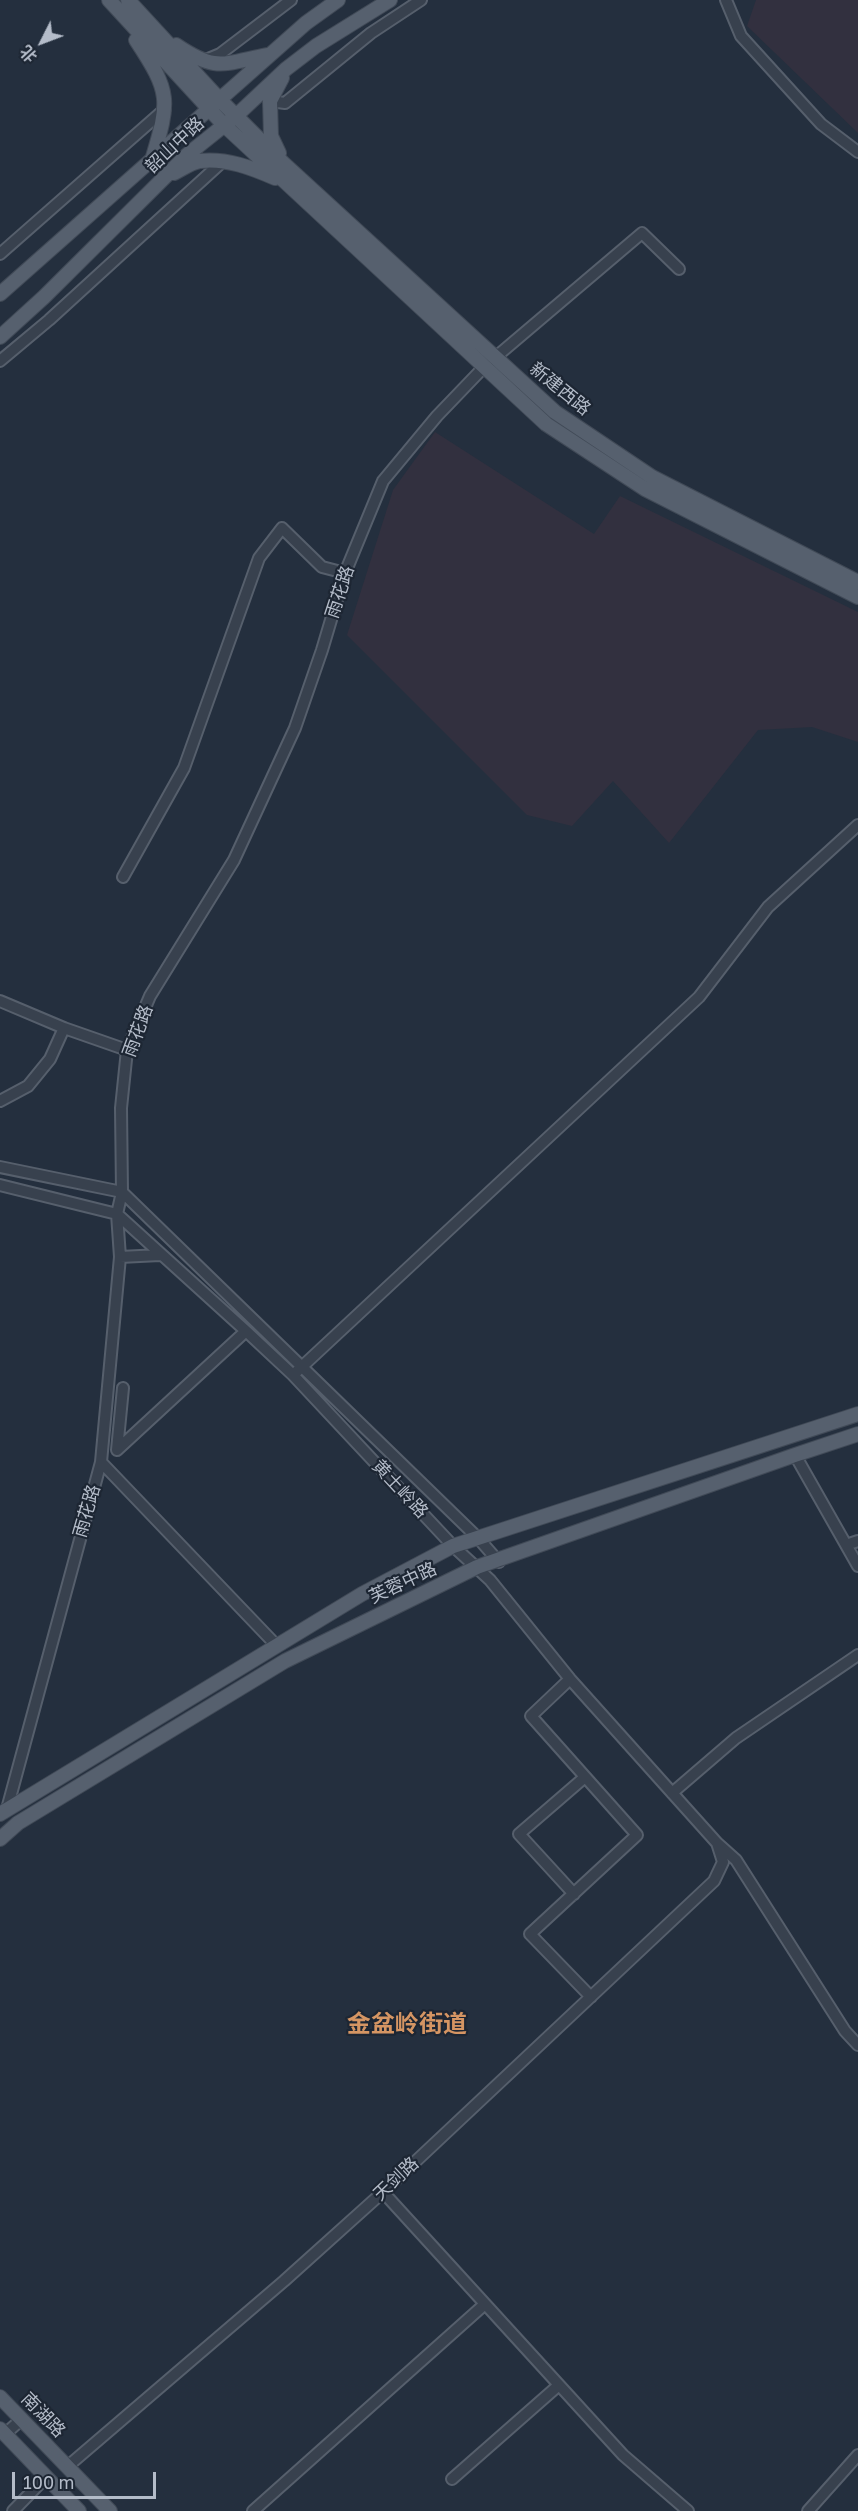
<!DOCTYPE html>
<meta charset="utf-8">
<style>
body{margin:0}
#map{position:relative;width:858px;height:2511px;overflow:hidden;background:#242f3e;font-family:"Golos Text","Noto Sans SC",sans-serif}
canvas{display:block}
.north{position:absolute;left:12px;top:12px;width:60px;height:60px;-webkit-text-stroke:4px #1d2633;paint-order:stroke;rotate:228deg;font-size:16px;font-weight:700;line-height:24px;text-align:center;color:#b4bcc9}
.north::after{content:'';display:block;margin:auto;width:21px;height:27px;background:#b4bcc9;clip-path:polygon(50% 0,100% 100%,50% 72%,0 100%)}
.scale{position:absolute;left:12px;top:2472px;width:144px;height:27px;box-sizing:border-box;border:3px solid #b4bcc9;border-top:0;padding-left:8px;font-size:18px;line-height:21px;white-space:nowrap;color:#b4bcc9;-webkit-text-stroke:4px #1d2633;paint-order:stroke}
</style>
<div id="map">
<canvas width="858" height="2511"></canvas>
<div class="north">北</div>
<div class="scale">100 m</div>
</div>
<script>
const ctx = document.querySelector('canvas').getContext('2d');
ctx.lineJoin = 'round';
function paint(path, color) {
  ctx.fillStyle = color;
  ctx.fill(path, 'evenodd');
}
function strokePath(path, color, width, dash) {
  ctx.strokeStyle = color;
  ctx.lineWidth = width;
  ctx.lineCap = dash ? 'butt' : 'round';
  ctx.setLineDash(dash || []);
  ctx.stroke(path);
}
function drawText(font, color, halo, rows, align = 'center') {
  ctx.font = font + ' "Golos Text","Noto Sans SC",sans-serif';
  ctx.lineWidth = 4.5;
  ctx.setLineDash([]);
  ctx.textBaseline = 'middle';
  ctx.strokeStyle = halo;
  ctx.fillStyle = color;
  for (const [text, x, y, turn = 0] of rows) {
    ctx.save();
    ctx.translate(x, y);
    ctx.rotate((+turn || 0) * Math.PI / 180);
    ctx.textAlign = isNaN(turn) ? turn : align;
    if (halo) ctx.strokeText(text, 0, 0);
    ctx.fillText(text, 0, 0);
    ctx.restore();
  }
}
paint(new Path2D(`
 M756,0H858V133L747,26Z
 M435,432L594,534L620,496L858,612V742L812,727L758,730L669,843L613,781L572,826L527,815L347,635L393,490Z`), '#32303f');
const minor = new Path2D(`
 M726,0L741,36L821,124L858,152
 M203,59H208L220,54L291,0
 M270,101L285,103L371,33L421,0
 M0,254L165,109
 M0,361L49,320L222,162
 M123,877L184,768L259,558L282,528L322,567L345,573
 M0,1001L64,1028L127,1050
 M0,1101L28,1086L50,1059L64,1028
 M0,1167L122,1192L478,1538L499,1562
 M0,1185L117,1214L246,1331L293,1375L453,1546L490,1580L570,1679L717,1843L723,1862L714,1881L383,2192L284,2281L68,2466
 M120,1257L160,1255
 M293,1375L699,997L768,907L858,825
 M123,1388L117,1450L246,1331
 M795,1455L858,1566
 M101,1462L276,1645
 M846,1545L858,1541
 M570,1679L531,1716L637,1835L530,1934L591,1997
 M672,1793L736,1738L858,1655
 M7,1809L101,1462L120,1257L117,1214L122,1192L121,1108L127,1050L150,996L234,860L295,728L322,650L345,573L383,481L437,416L484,367L642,233L679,269
 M717,1843L736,1860L845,2031L858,2045
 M574,1894L519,1834L585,1777
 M383,2192L623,2455L688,2511
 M5,2434L22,2419
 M452,2479L559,2385
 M13,2511L46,2477
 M253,2511L485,2304
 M808,2511L858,2455`);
const major = new Path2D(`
 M109,0L224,125L546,424L645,489L858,597
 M128,0L220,100L283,163L555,412L652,477L858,582
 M136,40C171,93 170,100 152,160
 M176,45C216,72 222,64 267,55
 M279,153L271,136L270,101L282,78
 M174,173C182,169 192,162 200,161C227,158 252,168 275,178
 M0,294L306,23L338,0
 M0,337L44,297L187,155L237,115L286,69L316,46L390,0
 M0,1814L362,1594L453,1546L858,1414
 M0,1839L18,1823L285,1661L477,1567L795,1455L858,1434
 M0,2397L110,2511
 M0,2429L79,2511`);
strokePath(minor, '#565f6c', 14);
strokePath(major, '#414a57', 16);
strokePath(minor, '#38414e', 10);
strokePath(major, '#56606e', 14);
drawText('18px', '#b4bcc9', '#1d2633', [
 ["韶山中路",175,145,-43],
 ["新建西路",560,389,39],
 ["雨花路",340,592,-72],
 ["雨花路",138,1031,-70],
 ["黄土岭路",400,1489,47],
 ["雨花路",87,1511,-74],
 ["芙蓉中路",403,1583,-25],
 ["天剑路",396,2179,-43],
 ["南湖路",43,2415,46]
]);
drawText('bold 24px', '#d59563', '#1d2633', [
 ["金盆岭街道",407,2024]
]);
</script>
